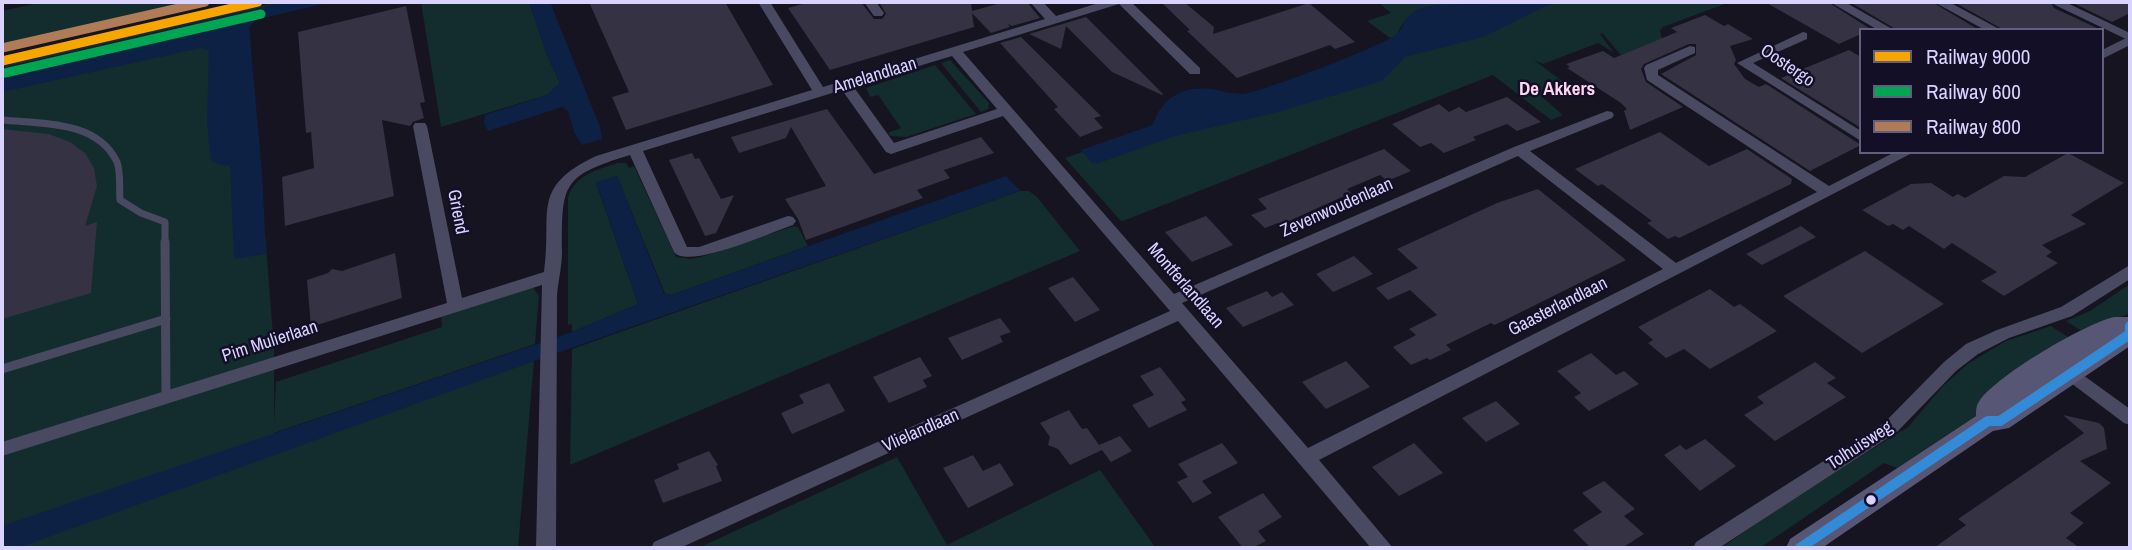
<!DOCTYPE html>
<style>
body{margin:0}
#map{position:relative;width:2132px;height:550px;overflow:hidden;background:#161421;font-family:"Archivo Narrow",sans-serif}
canvas{display:block}
.frame{position:absolute;inset:0;border:4px solid #d9d4ff;pointer-events:none}
.legend{position:absolute;left:1859px;top:28px;width:245px;height:126px;box-sizing:border-box;background:#130f26;border:2px solid #625e7d;margin:0;padding:9px 12px;list-style:none;font-size:21px;color:#d9d4ff}
.legend li{display:flex;align-items:center;gap:14px;height:35px}
.legend b{width:35px;border:2px solid #625e7d}
</style>
<div id="map">
<canvas width="2132" height="550"></canvas>
<div class="frame"></div>
<ul class="legend">
<li><b style="height:9px;background:#f7a600"></b>Railway 9000</li>
<li><b style="height:9px;background:#00a651"></b>Railway 600</li>
<li><b style="height:9px;background:#b07c57"></b>Railway 800</li>
</ul>
</div>
<script>
const ctx = document.querySelector('canvas').getContext('2d');
ctx.lineJoin = 'round';
function paint(path, color) {
  ctx.fillStyle = color;
  ctx.fill(path, 'evenodd');
}
function strokePath(path, color, width, dash) {
  ctx.strokeStyle = color;
  ctx.lineWidth = width;
  ctx.lineCap = dash ? 'butt' : 'round';
  ctx.setLineDash(dash || []);
  ctx.stroke(path);
}
function drawText(font, color, halo, rows, align = 'center') {
  ctx.font = font + ' "Archivo Narrow",sans-serif';
  ctx.lineWidth = 5;
  ctx.setLineDash([]);
  ctx.textBaseline = 'middle';
  ctx.strokeStyle = halo;
  ctx.fillStyle = color;
  for (const [text, x, y, turn = 0] of rows) {
    ctx.save();
    ctx.translate(x, y);
    ctx.rotate((+turn || 0) * Math.PI / 180);
    ctx.textAlign = isNaN(turn) ? turn : align;
    if (halo) ctx.strokeText(text, 0, 0);
    ctx.fillText(text, 0, 0);
    ctx.restore();
  }
}
paint(new Path2D(`
 M43,2H214L2,50V11Z
 M277,2H286L2,68V66Z
 M421,2H529L547,55L560,83L547,95L441,127Z
 M1378,2H1455L1459,5C1432,4 1408,7 1397,35L1390,38L1367,21L1391,13Z
 M1514,2H1730L1663,27L1660,31L1662,39L1621,55L1602,33L1600,34L1614,53L1598,43L1543,64L1534,60L1570,87L1541,96L1563,115L1551,120L1493,75L1123,221L1120,220L1065,158Z
 M255,20L249,28L274,348V424L276,382L442,327L441,315L532,286L539,296L535,344L274,433V438L2,532V81Z
 M950,60L989,103L988,109L981,112L941,63Z
 M935,65L976,114L906,137L891,136L888,133L901,128L878,95L870,97L866,88Z
 M618,163H626L629,168L634,166L676,257L691,259L701,257L794,226L798,227L808,246L671,295L665,294L617,176L596,183L638,304L572,332V324L568,325V198C575,174 597,170 618,163Z
 M1020,191H1029L1037,197L1080,251L570,465L572,349Z
 M2130,284V313L2085,333L2066,321L2090,311Z
 M2051,326L2073,340L1977,415L1897,468L1884,463L1760,548H1721L1815,484L1908,427L1944,385L1969,363L2006,341Z
 M534,361L518,548H2V544Z
 M897,457L947,545L1100,470L1156,548H698Z`), '#132c2d');
paint(new Path2D(`
 M286,2H331L255,20L249,28L262,172L266,254L234,259L230,166L218,164L211,160L207,123L209,50L201,48L2,92V68Z
 M529,2H550L600,127L602,139L582,145L574,132L568,111L562,107L488,131L484,123L485,115L547,95L560,83L547,55Z
 M1508,2H1561L1546,6L1483,37L1405,57L1382,81L1274,113L1175,136L1099,163H1092L1081,150L1153,125C1161,98 1183,86 1210,89C1221,90 1231,94 1242,94C1257,94 1388,44 1397,34C1407,24 1401,16 1422,8C1449,0 1480,8 1508,2Z
 M617,176L664,294L671,295L1006,176L1020,191L534,361L18,548H2V526L572,332L638,304L596,182Z`), '#0d2144');
paint(new Path2D(`
 M589,2H725L773,85L626,130L612,97L629,92Z
 M810,2H861L874,19H882L886,14L879,2H971L972,11L1004,2H1027L1040,18L1012,26L1008,24L1010,27L991,33L972,13L974,27L830,70L788,8Z
 M1161,2H1184L1214,27L1213,34L1309,3L1355,42L1335,49L1330,45L1237,78L1187,31L1190,30Z
 M1765,2H1828L1872,30H1861V34L1839,44Z
 M1850,2H1932L1979,30H1897Z
 M1954,2H2051L2054,8L2099,29L2004,30Z
 M2071,2H2130V13L2112,22Z
 M406,6L425,102L420,103L424,118L413,122L410,126L382,120L394,196L285,226L282,177L314,168L311,132L306,133L298,32Z
 M1705,15L1724,26L1728,24L1753,39L1730,46L1736,60L1734,64L1745,79L1759,87L1766,84L1861,145L1810,171L1661,74L1696,55V44H1689L1644,64L1641,69L1646,82L1683,107L1630,130L1624,111L1627,109L1621,103L1567,68L1570,67L1566,64L1603,51L1614,58L1677,32L1671,28Z
 M1086,17L1163,94L1162,95L1112,72L1066,26L1061,49L1029,34Z
 M1021,37L1101,116L1094,118L1103,128L1080,137L1054,109L1058,107L1000,43Z
 M1849,50L1861,57V128L1781,78Z
 M1507,97L1541,122L1517,131L1507,124L1473,137L1476,140L1444,153L1431,143L1420,147L1392,124L1439,104L1449,112L1459,107L1466,112Z
 M827,109L874,174L981,137L994,153L944,170L950,178L917,190L923,198L806,240L798,219L785,199L826,186L791,127L786,138L739,153L731,137Z
 M2,129L49,134L70,142L85,153L94,168L97,186L85,226L97,222L91,293L2,319Z
 M1660,132L1709,166L1747,149L1792,179L1791,184L1679,238L1675,236L1668,239L1647,223L1652,221L1602,184L1598,186L1575,169Z
 M1384,149L1411,171L1387,181L1380,175L1347,189L1351,193L1280,225L1278,223L1265,228L1251,215L1267,209L1258,199Z
 M692,153L695,159L699,158L721,199L734,195L716,233L705,236L669,160Z
 M2068,153L2124,183L2071,215L2086,224L2042,245L2052,252L2046,256L2058,263L2004,296L1981,281L1997,272L1952,243L1944,249L1909,226L1903,230L1893,224L1888,226L1862,210L1911,184L1931,183L1953,197L1958,194L1965,198L2004,176L2025,177Z
 M1538,189L1626,260L1501,322L1494,325L1491,323L1446,345L1451,350L1430,360L1427,358L1411,365L1393,347L1416,335L1409,329L1437,315L1410,290L1388,300L1376,288L1418,268L1397,249L1497,203Z
 M1206,216L1233,245L1192,262L1165,232Z
 M1801,226L1816,237L1762,265L1746,254Z
 M1865,251L1944,304L1862,353L1783,296Z
 M395,253L402,298L311,327L307,280L328,273L332,269L342,271Z
 M1354,256L1373,274L1333,292L1316,274Z
 M1073,277L1100,310L1075,322L1048,288Z
 M1710,289L1734,307L1740,304L1777,331L1710,369L1684,349L1666,358L1648,343L1653,340L1638,327Z
 M1267,291L1272,297L1282,292L1294,305L1243,327L1226,308Z
 M1000,318L1011,332L1000,336L1003,342L962,360L948,338Z
 M1591,353L1616,375L1624,371L1639,384L1589,411L1574,397L1581,393L1557,371Z
 M920,357L932,376L923,380L927,387L889,403L873,377Z
 M1346,361L1370,387L1326,409L1302,382Z
 M1815,362L1836,378L1827,383L1846,397L1775,441L1744,415L1764,403L1757,397Z
 M1160,367L1186,400L1181,402L1187,410L1149,428L1132,405L1154,395L1140,376Z
 M829,383L845,411L792,434L781,413L804,403L799,395Z
 M1496,401L1520,424L1486,442L1462,418Z
 M1069,410L1082,429L1087,428L1099,445L1120,436L1132,451L1111,462L1102,450L1070,465L1058,449L1048,445L1050,437L1040,423Z
 M2063,415L2099,423L2104,428L2107,449L2080,461L2111,483L2070,513L2084,523L2066,538L2080,548H1934L1966,525L1958,519L2084,433Z
 M1705,439L1736,466L1700,491L1664,455L1680,445L1686,450Z
 M1222,443L1238,463L1202,481L1212,493L1193,503L1177,482L1188,477L1178,464Z
 M1414,443L1443,473L1399,496L1372,467Z
 M709,451L718,465L716,466L722,481L663,503L654,480L679,469L677,464Z
 M973,455L983,471L1000,463L1014,485L968,508L943,468Z
 M1604,481L1635,509L1624,516L1644,534L1622,548H1591L1573,530L1602,512L1582,493Z
 M1263,493L1282,517L1258,531L1266,541L1252,548H1243L1218,517Z`), '#343243');
strokePath(new Path2D(`
 M2057,2L2130,37
 M2,120C42,124 97,120 117,162C121,172 119,189 120,200L141,213L165,222V244`), '#4a4962', 7);
strokePath(new Path2D(`
 M165,242L166,397
 M2,369L166,319`), '#4a4962', 9);
paint(new Path2D(`
 M758,2H770L823,87L1045,19L1030,2H1043L1056,16L1102,2H1131L1200,68V74H1190L1119,4L963,52L1174,294L1514,147L1607,111L1612,112L1614,115L1612,118L1530,151L1676,263L1817,192L1647,80L1644,68L1646,65L1690,46L1695,47V53L1658,70V75L1829,186L1895,152H1914L1319,460L1393,548H1371L1178,321L680,548H651L654,542L1170,311L1003,116L891,154L886,152L842,90L643,151L687,247H699L788,216L793,217L796,221L793,225C772,232 688,270 674,252L630,155C561,176 562,184 562,252C562,267 558,281 557,296L556,548H536L542,285L2,456V442L447,303L413,126L415,123H425L427,126L462,298L544,272C553,212 529,188 596,156L812,90ZM952,56L997,109L894,143L853,86ZM1518,156L1663,269L1308,448L1182,303Z
 M864,2H876L884,13L882,16H874Z
 M1830,2H1845L1894,30H1878Z
 M1934,2H1949L2001,30H1985Z
 M1803,32L1807,33V39L1753,63L1861,131V141L1737,63Z
 M2130,36V45L2102,59V50Z
 M2130,265V279L2072,316L2009,338L1978,354L1956,371L1897,432L1719,548H1693L1696,542L1885,422L1944,362L1966,344L1997,330L2061,307Z
 M2065,362L2130,409V425L2124,423L2059,374L2057,369L2059,364Z`), '#4a4962');
paint(new Path2D(`
 M2114,317H2130V346L2009,428L1993,431L1822,548H1786L1790,539L1976,416C1976,410 1976,405 1980,400C1998,375 2084,324 2114,317Z`), '#575674');
strokePath(new Path2D(`
 M1800,548L1988,421H2000L2130,334V326`), '#338bd7', 10);
strokePath(new Path2D(`
 M2,61L258,2`), '#f7a600', 9);
strokePath(new Path2D(`
 M5,73L261,14`), '#00a651', 9);
strokePath(new Path2D(`
 M2,48L205,2`), '#b07c57', 9);
for (const [x, y, r, color] of [
 [1871,500,6,"#d9d4ff"]
]) {
  const dot = new Path2D();
  dot.arc(x, y, r, 0, 2 * Math.PI);
  ctx.fillStyle = color;
  ctx.fill(dot);
  strokePath(dot, '#130f26', 2.5);
}
drawText('18px', '#d9d4ff', '#130f26', [
 ["Oostergo",1787,66,34],
 ["Amelandlaan",875,76,-17],
 ["Zevenwoudenlaan",1337,208,-24],
 ["Griend",457,212,79],
 ["Montferlandlaan",1185,286,49],
 ["Gaasterlandlaan",1558,307,-27],
 ["Pim Mulierlaan",270,342,-18],
 ["Vlielandlaan",921,431,-24],
 ["Tolhuisweg",1860,446,-33]
]);
drawText('bold 19px', '#ffd6f0', '#130f26', [
 ["De Akkers",1557,90]
]);
</script>
